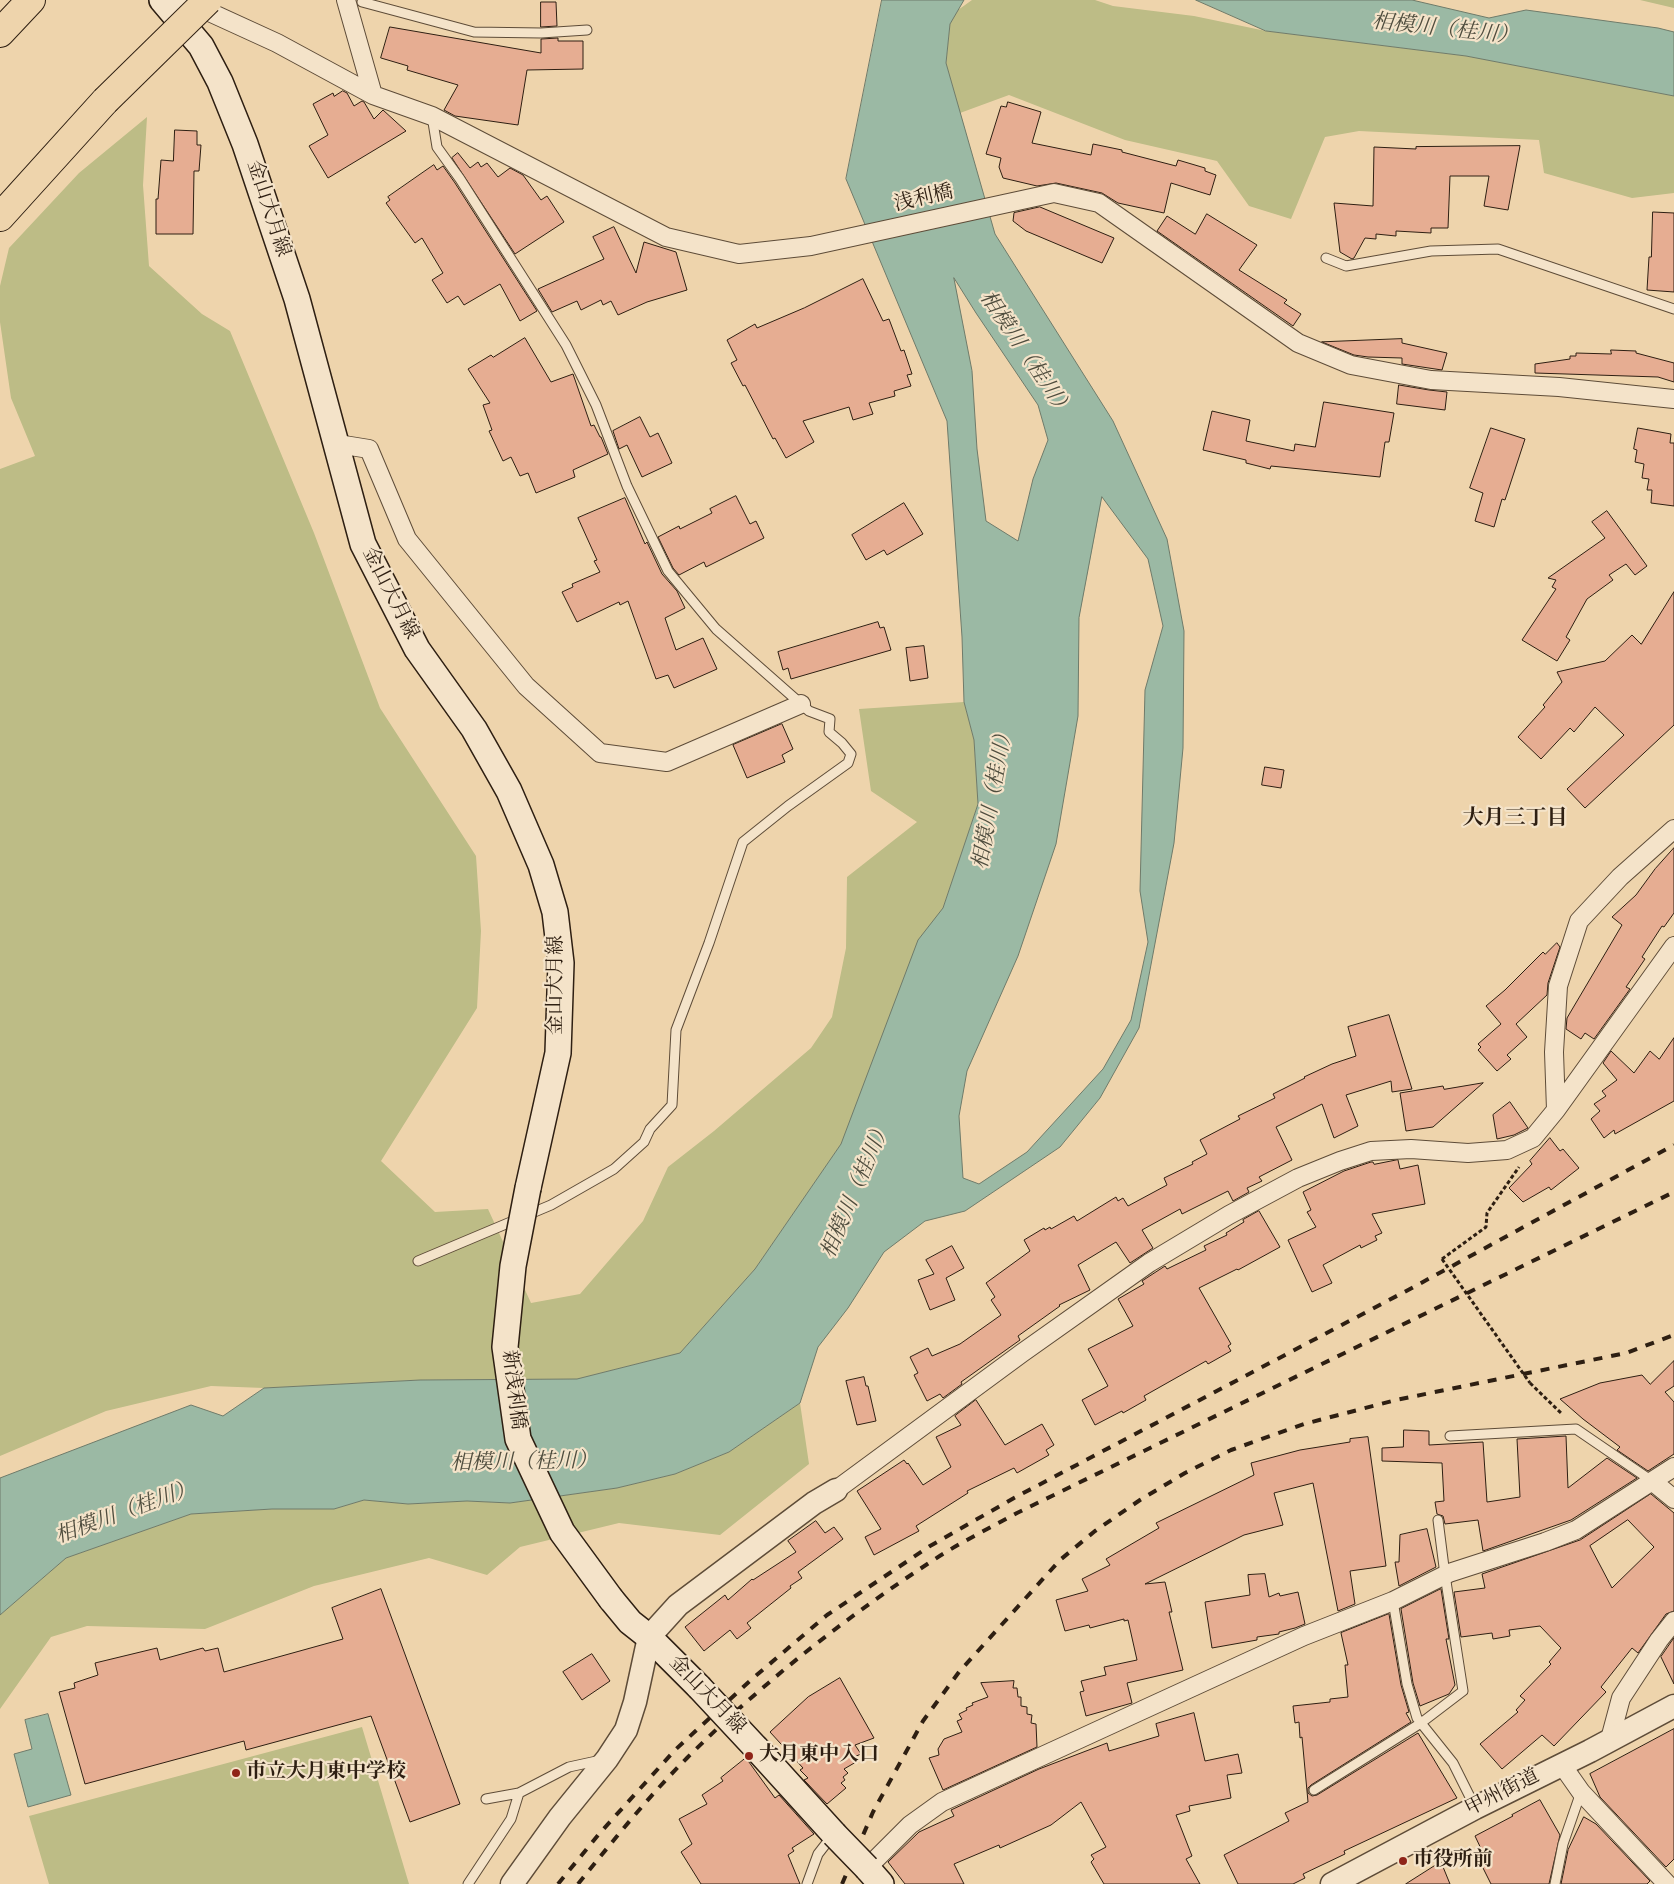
<!DOCTYPE html>
<meta charset="utf-8">
<style>
body{margin:0}
canvas{display:block;background:#eed4ac}
</style>
<canvas width="1674" height="1884"></canvas>
<script>
const ctx = document.querySelector('canvas').getContext('2d');
ctx.lineJoin = 'round';
function paint(path, color) {
  ctx.fillStyle = color;
  ctx.fill(path, 'evenodd');
}
function strokePath(path, color, width, dash) {
  ctx.strokeStyle = color;
  ctx.lineWidth = width;
  ctx.lineCap = dash ? 'butt' : 'round';
  ctx.setLineDash(dash || []);
  ctx.stroke(path);
}
function drawText(font, color, halo, rows, align = 'center') {
  ctx.font = font + ' Vollkorn,"Noto Serif JP",serif';
  ctx.lineWidth = 4.5;
  ctx.setLineDash([]);
  ctx.textBaseline = 'middle';
  ctx.strokeStyle = halo;
  ctx.fillStyle = color;
  for (const [text, x, y, turn = 0] of rows) {
    ctx.save();
    ctx.translate(x, y);
    ctx.rotate((+turn || 0) * Math.PI / 180);
    ctx.textAlign = isNaN(turn) ? turn : align;
    if (halo) ctx.strokeText(text, 0, 0);
    ctx.fillText(text, 0, 0);
    ctx.restore();
  }
}
paint(new Path2D(`
 M972,0H1095L1113,6L1194,16L1266,31L1466,56L1674,96V193L1632,198L1544,173L1539,140L1359,131L1325,137L1291,219L1249,206L1217,161L1125,140L1009,95L960,113L946,63L950,24L958,10Z
 M1640,0H1674V8Z
 M147,117L143,185L149,266L202,314L230,331L314,533L380,708L476,856L481,931L477,1008L381,1161L435,1212L488,1209L531,1303L580,1294L643,1221L668,1167L714,1131L811,1048L832,1017L846,948L847,877L917,822L871,791L859,709L964,702L974,740L978,804L943,908L841,1144L755,1269L680,1353L577,1379L420,1380L264,1388L211,1386L106,1411L0,1456V469L35,456L11,398L0,322V286L9,248L79,173Z
 M800,1403L809,1464L720,1535L619,1523L520,1547L487,1575L429,1558L314,1586L205,1629L87,1626L51,1637L0,1709V1615L66,1558L191,1514L272,1509H334L364,1500L408,1504L467,1501L510,1503L617,1488L675,1474L729,1452Z
 M362,1727L409,1884H49L29,1816Z`), '#bdbc86');
const water = new Path2D(`
 M882,0H964L950,24L946,63L995,234L1113,421L1167,539L1184,631L1183,748L1174,843L1139,1028L1100,1098L1060,1147L965,1211L925,1221L884,1252L848,1308L818,1347L800,1403L729,1452L675,1474L617,1488L510,1503L467,1501L408,1504L364,1500L334,1509H272L191,1514L66,1558L0,1615V1478L191,1405L223,1416L264,1388L420,1380L577,1379L680,1353L755,1269L841,1144L918,940L943,908L978,804L974,740L964,702L962,637L947,421L846,179ZM954,278L976,313L1038,405L1048,440L1033,479L1018,541L986,521L977,449L972,371ZM1102,497L1148,559L1163,626L1145,690L1140,891L1148,942L1131,1020L1103,1069L1027,1152L979,1184L963,1178L959,1116L967,1071L1018,956L1056,844L1078,716L1079,618Z
 M1196,0H1412L1489,18L1526,10L1658,28L1674,32V96L1466,56L1266,31Z
 M48,1714L71,1795L28,1807L14,1754L32,1749L25,1720Z`);
paint(water, '#9bb9a4');
strokePath(water, '#6f7b6a', 1);
const building = new Path2D(`
 M541,2H556L557,26L541,27Z
 M390,27L541,53V39L558,38V41H583V69L527,70L518,125L455,116L444,110L458,85L407,70L408,66L381,58Z
 M343,91L347,93L354,106L362,101L364,102L374,119L383,110L406,131L328,178L309,146L328,135L313,104L333,93L334,96Z
 M1008,102L1041,112L1032,143L1091,155L1093,144L1122,150V152L1176,166L1178,160L1205,168V171L1216,175L1210,195L1171,183L1164,213L1118,203L1102,193L1056,183L1037,186L1003,178L999,167L1001,158L986,154L1001,106L1006,107Z
 M175,130L197,131V145H201L199,171H194L193,234H156V199H158L161,160L173,161Z
 M1520,146L1508,210L1484,206L1489,176H1450L1448,228H1431V233L1396,231V236L1376,234V239L1365,238L1354,258L1352,259L1340,252L1334,203L1373,206L1374,147L1416,149V147Z
 M458,153L470,168L478,162L481,167L487,163L498,177L510,168L523,175L541,200L547,196L564,222L515,254L452,158Z
 M434,165L437,170L443,166L455,183L537,311L520,321L500,284L464,305L458,296L447,303L432,280L443,273L422,238L415,243L386,203L390,200L388,197Z
 M1040,207L1114,238L1102,263L1026,231L1013,221L1014,213Z
 M1653,212L1674,213V292L1647,290L1649,257H1651Z
 M1207,214L1257,245L1239,270L1287,300L1284,303L1301,314L1293,326L1157,231L1167,216L1195,234Z
 M614,227L636,273L644,242L676,252L687,290L647,302L618,315L611,301L603,305L601,300L581,310L577,301L552,312L538,289L604,259L593,237Z
 M863,279L883,321L889,319L901,351L904,350L912,374L907,375L911,386L894,391L895,396L869,403L873,414L853,420L849,407L803,421L814,442L786,458L775,438L773,439L745,385L743,386L731,363L737,360L727,340L755,324L757,328L804,308Z
 M525,338L551,382L573,374L591,426L594,425L600,437H601L608,454L573,470L575,477L536,493L528,473L520,476L511,457L503,461L489,431L492,430L483,405L490,403L468,369L491,355L493,357Z
 M1402,339V343L1447,353L1442,370L1402,364V358L1368,357L1354,355L1322,342Z
 M1611,350L1636,351V353L1674,363V382L1658,377L1535,373V364L1570,359V356H1576V353L1611,354Z
 M1399,385L1429,390L1447,392L1445,410L1397,404Z
 M1324,402L1394,413L1389,442H1385L1380,477L1271,466L1270,469L1246,463V460L1203,450L1212,411L1250,420L1246,441L1294,451L1295,444L1315,447Z
 M640,417L650,437L658,433L672,463L642,477L627,445L619,449L613,431Z
 M1491,428L1525,439L1505,500L1502,499L1494,527L1475,521L1483,493L1470,488Z
 M1638,428L1671,434L1670,443H1674V506L1651,503L1652,490H1647L1649,479L1642,478L1644,464L1635,462L1637,450L1634,449Z
 M736,496L750,524L756,521L764,538L706,567L704,562L679,575L673,568L658,537L679,526L680,529L712,513L710,509Z
 M625,498L645,544L647,542L662,574L677,591L685,608L665,618L676,650L703,638L717,669L674,688L668,675L656,679L628,601L620,605L619,602L577,622L562,592L573,587L572,584L600,572L594,561L597,560L578,518Z
 M904,503L923,534L887,555L884,550L866,560L852,535Z
 M1607,511L1647,566L1635,575L1626,564L1609,575L1613,580L1587,599L1566,637L1570,640L1557,661L1522,640L1556,589L1552,587L1556,580L1548,578L1605,538L1592,522Z
 M1674,592V725L1585,808L1567,789L1624,735L1595,707L1574,732L1570,728L1541,759L1518,737L1545,707L1543,705L1562,682L1557,672L1605,661L1632,635L1641,644Z
 M878,622L880,628L884,627L891,650L791,679L788,668L783,670L778,652Z
 M924,646L928,678L910,681L906,648Z
 M782,724L793,749L782,755L785,762L747,778L733,745Z
 M1265,767L1284,770L1281,788L1262,785Z
 M1674,848V913L1664,927L1662,926L1642,957L1645,959L1626,987L1630,989L1594,1039L1585,1033L1581,1039L1566,1029L1567,1018L1622,925L1612,917L1636,895L1655,869Z
 M1557,943L1560,947L1548,983L1547,995L1516,1024L1527,1037L1507,1055L1511,1059L1497,1071L1478,1050L1481,1047L1478,1044L1501,1024L1486,1006L1505,990L1543,952L1545,954Z
 M1389,1015L1412,1089L1392,1092L1391,1081L1346,1095L1358,1126L1334,1138L1322,1104L1276,1127L1292,1160L1259,1177L1262,1181L1247,1188L1249,1192L1233,1201L1228,1191L1182,1214L1180,1209L1142,1230L1153,1248L1130,1263L1116,1242L1078,1265L1090,1290L1059,1305L1060,1306L1018,1336L1020,1340L961,1382L962,1384L943,1398L940,1394L927,1401L914,1375L918,1373L910,1357L928,1348L932,1356L960,1344L1001,1315L991,1300L995,1297L986,1283L1030,1251L1024,1240L1044,1228L1045,1230L1050,1227L1051,1229L1074,1216L1077,1221L1116,1197L1118,1201L1123,1198L1128,1206L1167,1185L1164,1178L1193,1164L1192,1162L1207,1154L1200,1140L1240,1119L1238,1116L1275,1098L1273,1094L1305,1078L1304,1077L1332,1064L1356,1056L1348,1027Z
 M1674,1038V1101L1615,1134L1614,1130L1604,1138L1591,1119L1600,1111L1594,1104L1606,1096L1602,1091L1617,1080L1603,1063L1611,1051L1634,1073L1650,1051L1659,1059Z
 M1483,1083L1433,1127L1406,1131L1400,1093L1443,1086L1444,1089Z
 M1510,1102L1528,1128L1514,1135L1497,1139L1493,1115Z
 M1550,1138L1560,1151L1563,1149L1579,1168L1551,1190L1549,1187L1523,1202L1509,1188L1532,1164L1530,1161Z
 M1398,1160L1400,1169L1418,1165L1425,1204L1372,1214L1382,1233L1375,1236L1377,1240L1361,1248L1360,1245L1323,1265L1332,1283L1312,1292L1288,1240L1316,1227L1307,1212L1311,1210L1303,1192L1344,1171L1371,1162H1373L1374,1164Z
 M1259,1211L1280,1247L1238,1270L1237,1269L1199,1288L1231,1344L1228,1346L1231,1351L1208,1364L1206,1361L1144,1396L1146,1400L1123,1413L1122,1411L1095,1425L1082,1400L1108,1386L1088,1349L1133,1326L1118,1299L1144,1284L1142,1281L1165,1266L1167,1269L1206,1250L1204,1246L1227,1235L1226,1233L1244,1222L1243,1220Z
 M952,1246L964,1268L946,1278L955,1300L930,1310L918,1280L934,1274L926,1260Z
 M1674,1361V1386L1665,1392L1674,1402V1454L1648,1471L1617,1450L1620,1447L1583,1419L1560,1399L1600,1383L1642,1375L1650,1384Z
 M864,1377L866,1386H868L876,1421L857,1425L846,1381Z
 M976,1400L1005,1445L1042,1424L1054,1445L1046,1450L1049,1455L1017,1473L1014,1468L967,1491L968,1493L916,1526L919,1531L874,1555L865,1537L881,1529L857,1491L904,1460L907,1464L908,1463L923,1485L951,1467L936,1437L961,1425L955,1416Z
 M1404,1430L1429,1431V1445L1483,1442L1487,1502L1520,1497L1517,1439L1566,1436L1568,1488L1607,1458L1637,1478L1571,1520L1483,1551L1478,1520L1445,1524L1443,1516L1437,1514L1435,1502L1444,1501L1442,1463L1382,1461V1448L1403,1447Z
 M1368,1437L1386,1566L1350,1571L1355,1604L1338,1611L1313,1483L1274,1493L1283,1525L1244,1535L1145,1584L1165,1582L1172,1612H1169L1183,1670L1127,1683L1132,1703L1086,1716L1080,1692L1084,1691L1081,1681L1106,1675L1104,1667L1137,1660L1128,1620L1124,1621V1619L1090,1628L1089,1625L1065,1631L1056,1600L1088,1591L1082,1579L1110,1565L1106,1559L1159,1528L1156,1523L1254,1475L1251,1463L1300,1450L1350,1442V1439Z
 M1651,1494L1674,1513V1611L1666,1614L1638,1653L1632,1648L1601,1687L1606,1692L1554,1746L1542,1735L1502,1769L1480,1744L1518,1712L1516,1710L1525,1700L1520,1696L1551,1664L1549,1662L1561,1648L1540,1626L1509,1630L1510,1636L1493,1639L1492,1633L1461,1637L1454,1592L1485,1588L1482,1574L1580,1540ZM1628,1520L1654,1547L1612,1588L1590,1546Z
 M816,1521L825,1533L834,1527L843,1539L798,1572L802,1578L790,1586L791,1588L747,1623L751,1628L737,1639L730,1630L704,1651L685,1627L725,1595L728,1600L752,1579L753,1580L796,1552L788,1541Z
 M1427,1529L1436,1567L1399,1586L1395,1562H1399L1400,1535Z
 M1265,1574L1269,1597L1279,1593L1280,1596L1298,1592L1305,1624L1295,1628L1279,1632V1634L1257,1637V1640L1212,1648L1205,1602L1250,1595L1248,1575Z
 M381,1589L460,1804L410,1822L371,1716L246,1750L244,1741L85,1784L59,1692L75,1688L74,1683L98,1675L95,1663L157,1648L160,1660L203,1648L205,1651L218,1648L224,1672L343,1639L332,1608Z
 M1441,1589L1449,1639H1446L1455,1685L1449,1694L1420,1706L1413,1683L1401,1609Z
 M1389,1614L1401,1685L1409,1712L1406,1713L1411,1722L1311,1785L1308,1788V1793L1312,1796L1317,1795L1418,1733L1457,1798L1344,1851L1345,1854L1303,1874L1305,1878L1293,1884H1238L1224,1855L1289,1821L1285,1813L1308,1802L1302,1737L1300,1738L1299,1722L1295,1723L1293,1706L1330,1702V1699L1348,1697L1345,1665H1348L1341,1633Z
 M1674,1638V1684L1661,1657Z
 M592,1654L610,1681L582,1700L563,1672Z
 M840,1678L874,1738L855,1745L861,1754L854,1757L856,1762L844,1769L848,1773L843,1777L845,1780L841,1783L846,1788L827,1804L804,1780L808,1778L800,1770L803,1768L770,1732L808,1697Z
 M1014,1681L1013,1688H1017L1018,1697H1021V1706L1027,1707V1714L1032,1715L1031,1723L1036,1724L1037,1747L943,1790L929,1758L939,1755L938,1749L944,1739L962,1732L957,1721L962,1719L959,1714L967,1710L966,1708L973,1705L972,1703L988,1697L981,1683Z
 M1194,1713L1205,1761L1238,1754L1242,1773L1227,1775L1231,1798L1189,1806L1190,1811L1176,1815L1192,1856L1186,1859L1200,1884H1104L1091,1862L1094,1859L1091,1855L1106,1847L1081,1802L1051,1825L1000,1848L999,1845L954,1864L964,1884H905L888,1862L919,1832L954,1816L951,1810L1039,1769L1107,1743L1109,1751L1159,1736L1156,1724Z
 M1674,1729V1859L1666,1867L1600,1797L1590,1774Z
 M746,1758L775,1798L779,1795L814,1834L792,1848L794,1851L788,1855L800,1884H701L681,1852L692,1844L679,1819L707,1804L702,1795L723,1781L721,1778Z
 M1540,1800L1560,1835L1549,1884H1491L1478,1858L1484,1855L1475,1836L1513,1816L1512,1815Z
 M1584,1817L1596,1824L1650,1881L1647,1884H1561L1568,1850Z
 M1441,1862L1450,1884H1406Z`);
paint(building, '#e6ad92');
strokePath(building, '#2e1f12', 1);
const service = new Path2D(`
 M362,2L474,32L541,33L587,30
 M1326,258L1346,266L1431,251L1498,249L1674,309
 M418,1261L551,1205L614,1169L644,1142L650,1129L672,1105L676,1030L709,943L743,842L788,806L848,763L851,754L842,743L829,732L830,719L809,711L716,629L668,571L627,486L596,405L566,345L460,179L437,147L432,116
 M1450,1436L1576,1429L1652,1481
 M1393,1601L1407,1684L1417,1718L1453,1763L1475,1807
 M1314,1790L1421,1723L1463,1691L1445,1575L1438,1520
 M486,1799L519,1793L569,1767L601,1760
 M468,1884L511,1819L519,1793
 M807,1884L818,1854L832,1836
 M1555,1884L1563,1844L1581,1792`);
const minor = new Path2D(`
 M183,0L277,43L373,95L432,116L666,237L739,254L811,246L1054,193L1099,203L1298,343L1351,365L1431,380L1559,387L1674,399
 M346,0L373,95
 M338,444L369,449L407,539L526,686L600,753L667,762L801,704
 M1556,1110L1554,1052L1558,986L1579,921L1620,877L1674,829
 M1652,1481L1674,1499
 M836,1490L1022,1353L1149,1263L1229,1215L1298,1178L1340,1161L1371,1151L1411,1149L1468,1153L1507,1150L1533,1138L1556,1110L1674,946
 M1610,1739L1621,1698L1659,1640L1674,1621
 M1562,1765L1581,1792L1667,1884
 M867,1868L910,1825L942,1802L1304,1636L1393,1601L1449,1573L1545,1542L1576,1530L1674,1467`);
const tertiary = new Path2D(`
 M512,1884L560,1817L607,1759L626,1730L635,1702L649,1637L678,1605L814,1503L836,1490
 M1332,1884L1475,1808L1590,1751L1674,1706`);
const secondary = new Path2D(`
 M162,0L201,46L220,82L245,144L297,299L363,544L417,649L474,729L509,791L541,865L555,912L561,963L558,1053L528,1188
 M611,1599L630,1622L649,1637L699,1687
 M756,1748L834,1834
 M867,1868L881,1884`);
const motorway = new Path2D(`
 M0,33L31,0
 M0,217L105,101`);
strokePath(service, '#5e4c38', 11);
strokePath(minor, '#5e4c38', 20);
strokePath(tertiary, '#5e4c38', 25);
strokePath(secondary, '#2e1f12', 28);
strokePath(motorway, '#2e1f12', 30);
strokePath(new Path2D(`
 M1442,1259L1486,1227L1487,1213L1519,1167
 M1530,1383L1562,1414`), '#2e1f12', 3, [4, 2.5]);
strokePath(service, '#f4e3c9', 9);
strokePath(minor, '#f4e3c9', 18);
strokePath(tertiary, '#f4e3c9', 22);
strokePath(secondary, '#f4e3c9', 25);
strokePath(motorway, '#eed4ac', 28);
strokePath(new Path2D(`
 M558,1884L599,1834L675,1750L752,1679L827,1615L930,1546L1014,1498L1410,1289L1674,1145
 M578,1884C613,1841 648,1797 687,1758C762,1683 846,1617 935,1559C961,1542 990,1528 1017,1513L1674,1192
 M842,1884L873,1812L923,1721L959,1672L1060,1560L1095,1531L1140,1500L1185,1473L1231,1450L1304,1424L1396,1400L1626,1353L1674,1335`), '#2e1f12', 4, [9, 9]);
const secondaryBridge = new Path2D(`
 M528,1188L513,1266L505,1347L518,1439L562,1532L611,1599
 M699,1687L756,1748
 M834,1834L867,1868`);
const motorwayBridge = new Path2D(`
 M105,101L208,0`);
strokePath(secondaryBridge, '#2e1f12', 28, []);
strokePath(motorwayBridge, '#2e1f12', 30, []);
strokePath(new Path2D(`
 M1442,1259L1530,1383`), '#2e1f12', 3, [4, 2.5]);
strokePath(secondaryBridge, '#f4e3c9', 25);
strokePath(motorwayBridge, '#eed4ac', 28);
for (const [x, y, r, color] of [
 [749,1756,5,"#8f2418"],
 [236,1773,5,"#8f2418"],
 [1403,1861,5,"#8f2418"]
]) {
  const dot = new Path2D();
  dot.arc(x, y, r, 0, 2 * Math.PI);
  ctx.fillStyle = color;
  ctx.fill(dot);
  strokePath(dot, '#f4e3c9', 2);
}
drawText('20px', '#2e1f12', '#f4e3c9', [
 ["浅利橋",924,200,-13],
 ["金山大月線",267,209,72],
 ["金山大月線",389,594,63],
 ["金山大月線",557,985,-90],
 ["新浅利橋",512,1390,83],
 ["金山大月線",706,1696,46],
 ["甲州街道",1503,1794,-27]
]);
drawText('bold 20px', '#2e1f12', '#f4e3c9', [
 ["大月東中入口",759,1756],
 ["市立大月東中学校",246,1773],
 ["市役所前",1413,1861]
], 'left');
drawText('italic 21px', '#4f4d3e', '#f4e3c9', [
 ["相模川（桂川）",1445,31,6],
 ["相模川（桂川）",1024,355,56],
 ["相模川（桂川）",995,797,-80],
 ["相模川（桂川）",858,1190,-67],
 ["相模川（桂川）",524,1464,-1],
 ["相模川（桂川）",126,1514,-20]
]);
drawText('bold 21px', '#2e1f12', '#f4e3c9', [
 ["大月三丁目",1515,820]
]);
</script>
